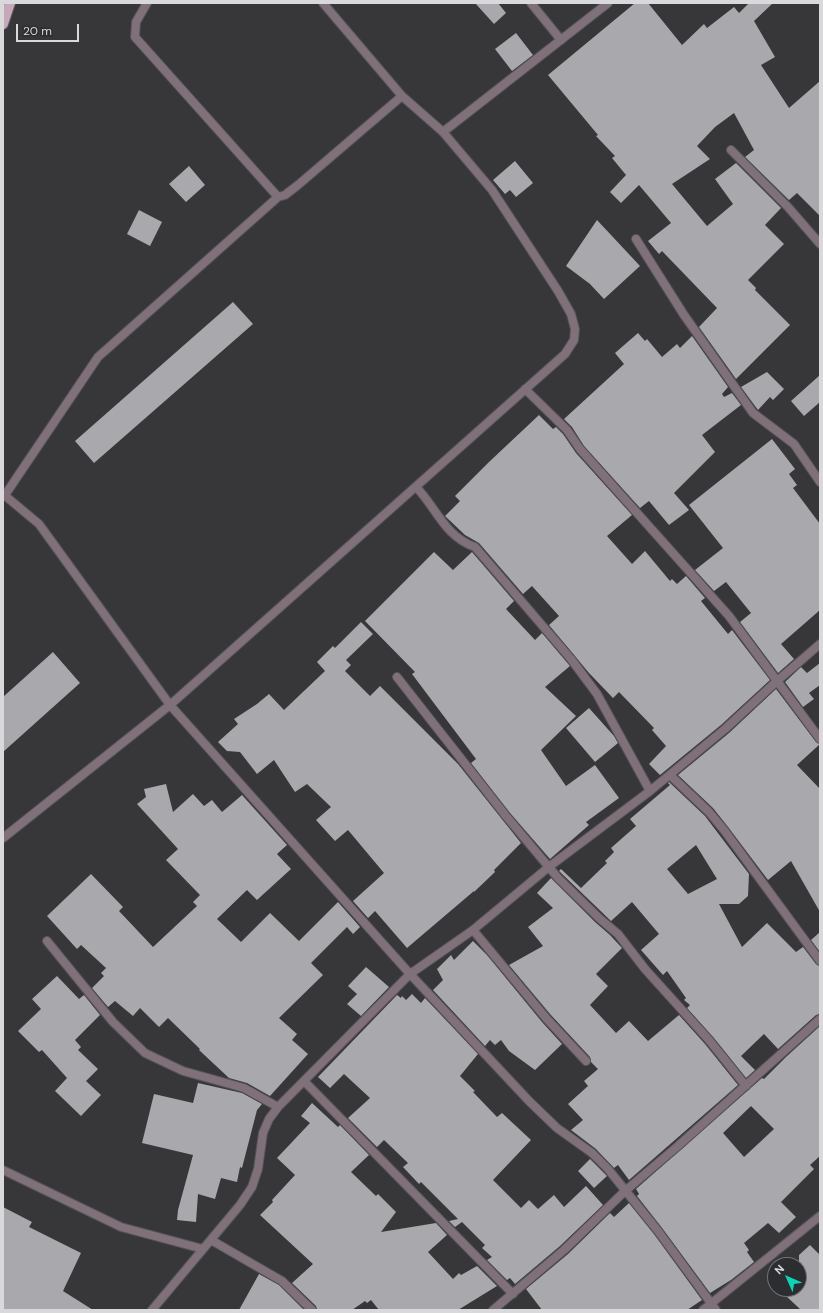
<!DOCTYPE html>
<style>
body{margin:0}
#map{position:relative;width:823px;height:1313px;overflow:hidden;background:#37373a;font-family:"DM Sans",sans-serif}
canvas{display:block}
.frame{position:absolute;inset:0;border:4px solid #d9d9db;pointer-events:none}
.north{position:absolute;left:767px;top:1257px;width:40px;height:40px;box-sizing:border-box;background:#2c2d30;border:1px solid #717274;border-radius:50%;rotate:315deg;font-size:11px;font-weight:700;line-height:16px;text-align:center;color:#d9d9db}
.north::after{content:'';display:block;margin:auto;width:14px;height:18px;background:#0bd5b5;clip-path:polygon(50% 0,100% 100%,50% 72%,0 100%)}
.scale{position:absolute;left:16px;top:24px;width:63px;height:18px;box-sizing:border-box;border:2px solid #d9d9db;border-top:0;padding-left:5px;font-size:12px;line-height:14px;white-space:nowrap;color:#d9d9db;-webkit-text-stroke:3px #2c2d30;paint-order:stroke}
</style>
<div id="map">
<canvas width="823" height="1313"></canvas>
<div class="frame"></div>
<div class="north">N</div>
<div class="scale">20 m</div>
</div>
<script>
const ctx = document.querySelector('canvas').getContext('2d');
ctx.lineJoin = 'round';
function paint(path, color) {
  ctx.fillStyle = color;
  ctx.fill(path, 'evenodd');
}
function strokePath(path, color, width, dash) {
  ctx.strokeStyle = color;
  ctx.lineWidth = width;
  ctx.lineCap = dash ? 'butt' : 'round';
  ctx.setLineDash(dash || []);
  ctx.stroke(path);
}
paint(new Path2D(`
 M475,3H498L506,13L494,24Z
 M635,3H648L682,45L704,24L707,28L734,7L739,13L749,3H773L754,21L775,57L761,65L789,108L820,81V216L797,193L789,200L745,157L754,150L734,113L715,127L697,146L710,159L672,184L707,226L733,204L715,179L736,163L781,208L765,225L784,244L748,280L756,288L755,290L790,325L736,379L699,327L717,308L662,251L659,254L648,241L671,223L639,185L621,203L610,192L626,175L612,158L615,156L596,136L598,135L548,75Z
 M516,33L533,55L512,71L495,49Z
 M515,161L533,183L516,197L510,190L505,194L493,180Z
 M189,166L205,185L186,202L169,184Z
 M139,210L162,222L150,246L127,234Z
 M597,220L640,266L604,299L590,284L566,266Z
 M233,302L253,324L94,463L75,441Z
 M638,333L645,341L647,339L662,357L677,344L680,348L692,336L728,387L722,394L724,397L732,393L741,405L702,435L715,452L674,493L689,510L669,525L649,501L640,508L584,446L572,427L564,419L624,364L615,353Z
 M767,372L784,389L773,400L770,397L758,410L741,387Z
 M820,375V402L804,416L791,401Z
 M539,415L553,429L556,427L563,434L576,453L632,515L607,536L632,564L645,551L670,581L672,579L677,584L686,576L705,598L701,601L728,634L732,630L770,680L721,725L660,775L649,764L666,746L652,730L654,728L619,692L613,698L589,673L549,625L559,616L532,586L523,594L479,543L465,535L445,516L460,501L455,496L489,462Z
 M772,439L795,469L789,474L797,485L793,488L820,524V610L781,644L794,659L778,673L740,622L751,613L726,582L714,591L695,570L723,548L689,505Z
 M434,552L453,570L472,552L514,601L506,609L535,640L542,633L570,666L545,687L576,716L541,750L566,786L595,765L619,798L586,822L589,825L550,859L510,813L471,763L476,759L412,674L415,672L365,621Z
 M361,622L373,634L346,660L351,665L345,671L370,696L380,686L458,764L521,843L494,870L495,872L474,892V891L407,948L375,911L368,918L353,901L384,873L348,830L335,841L316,820L331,807L307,784L295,792L274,760L257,774L240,752L227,751L218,742L238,724L234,719L257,704L269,694L284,710L325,671L317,662L333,646L335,648Z
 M53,652L80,683L3,752V697Z
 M820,663V685L809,693L814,699L803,707L785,682L801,667L807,673Z
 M776,689L816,742L820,744L797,765L820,789V912L791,861L768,880L728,827L713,808L678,775L729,733Z
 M589,708L614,736L618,743L595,762L566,728Z
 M669,782L705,816L749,874L748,896L739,904H719L742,947L767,923L796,952L803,947L816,964L820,966V1014L816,1015L778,1049L764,1034L741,1056L755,1070L746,1078L713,1037L687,1008L690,1005L684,1000L686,998L667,971L663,975L641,950L659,934L632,902L611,921L559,871L561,869L581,888L607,863L605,861L614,852L611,848L636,826L630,819L670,785L668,783ZM696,845L717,879L688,894L667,869Z
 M166,784L173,812L193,794L204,806L212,800L222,812L242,795L287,845L277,854L291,869L257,900L247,890L217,919L241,942L270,913L299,941L338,902L360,927L353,934L347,927L311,963L323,975L279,1018L297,1034L292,1040L308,1054L270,1096L247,1083L229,1078L199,1050L200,1049L168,1018L159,1027L140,1008L133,1016L115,1001L108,1007L92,988L104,976L101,973L106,968L81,945L77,949L47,916L91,874L123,907L119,911L153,947L197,906L193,902L200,895L166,860L178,849L137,804L146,797L144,789Z
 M551,878L595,922L610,935L622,948L596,974L608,986L590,1005L616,1033L629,1021L648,1041L679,1015L705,1044L738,1085L629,1180L618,1165L614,1168L596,1149L571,1130L583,1120L568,1104L588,1086L584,1081L598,1069L591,1062L590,1057L550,1014L509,965L543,946L528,927L553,908L537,893Z
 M820,932V952L811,940Z
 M473,941L487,955L542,1022L562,1044L535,1070L509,1051L501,1040L495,1045L490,1040L485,1046L433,990L443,980L437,969L451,955L454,960Z
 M366,967L389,987L361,1016L347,1004L357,994L348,986Z
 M57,976L79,999L84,995L100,1015L75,1040L81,1047L78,1050L98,1069L86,1081L101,1095L81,1116L55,1091L67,1078L42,1050L39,1052L18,1031L41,1009L32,999Z
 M412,994L421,1003L425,998L478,1054L460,1076L475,1091L473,1092L497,1117L502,1113L531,1140L493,1180L521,1208L529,1200L538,1209L554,1195L564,1207L586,1186L603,1205L560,1246L515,1284L510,1278L507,1280L487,1260L492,1257L482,1248L485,1245L462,1222L455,1227L449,1221L458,1219L421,1182L419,1184L403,1167L408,1163L384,1140L377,1147L348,1118L370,1098L344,1074L330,1088L318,1077L397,995L401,998L402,996L406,1000Z
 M820,1026V1156L810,1165L814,1169L781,1202L796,1217L779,1233L768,1223L744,1243L749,1250L747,1252L754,1262L731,1280L710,1293L662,1228L637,1196L639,1194L636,1189L762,1078L764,1079L786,1057ZM751,1106L774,1129L744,1157L723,1133Z
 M198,1083L242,1093L262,1104L257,1110L242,1168L240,1167L237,1182L221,1178L215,1199L198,1194L196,1222L177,1220L178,1210L193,1155L142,1143L154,1094L193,1103Z
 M312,1103L338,1127L340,1125L369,1155L351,1172L376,1196L378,1194L396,1212L381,1232L436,1223L447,1235L428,1252L453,1279L459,1273L461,1275L477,1266L497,1286L458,1310H379L371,1300L367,1303L365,1301L352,1310H317L316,1306L292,1283L313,1264L260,1215L273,1202L272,1200L295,1175L277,1158L310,1123L301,1116Z
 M590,1159L607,1176L594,1188L578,1171Z
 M629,1203L654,1234L702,1300L687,1310H542L526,1289L568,1254L610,1213L614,1217Z
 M3,1207L32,1222L29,1227L81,1253L63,1291L93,1310H3Z
 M810,1245L820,1255V1310H801L785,1295L791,1289H799V1255Z
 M259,1274L279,1285L304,1310H239Z`), '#a9a9ad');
const service = new Path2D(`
 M443,132L608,3`);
const minor = new Path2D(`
 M147,3L136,22L135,37L278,197L285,195L298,185L402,96
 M531,3L561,40
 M731,150L788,207L820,244
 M636,239L684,315L753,413L794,444L820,482
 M525,389L567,430L580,449L729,616L820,739
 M416,487C436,507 444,536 475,547L571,659L597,694L650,791
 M3,494L39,524L170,705L410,974L529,1101L557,1128L592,1153L608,1169L658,1231L716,1310
 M5,495L98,357L278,197
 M397,677L506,816L558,878L599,918L618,934L645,969L709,1040L746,1086
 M670,775L709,812L724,830L820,961
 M3,838L170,705L565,354L574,340L575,329L571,314L558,291L492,190L443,132L402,96L323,3
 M473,930L546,1018L586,1061
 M47,941L113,1022L145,1053L183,1071L244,1088L278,1107
 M304,1081L513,1294
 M3,1170L121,1227L203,1249
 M211,1240L282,1281L312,1310
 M152,1310L240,1205L252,1187L258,1169L263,1133L269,1119L278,1107L410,974L473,930L550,866L650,791L725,729L777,681L820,644
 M493,1310L564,1250L625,1191L678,1146L820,1019
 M703,1310L820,1216`);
const primary = new Path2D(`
 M3,24L10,3`);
strokePath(service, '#545457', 10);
strokePath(minor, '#545457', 10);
strokePath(primary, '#545457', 12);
strokePath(service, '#7f7079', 8);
strokePath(minor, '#7f7079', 8);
strokePath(primary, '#c6a8ba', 10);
</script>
